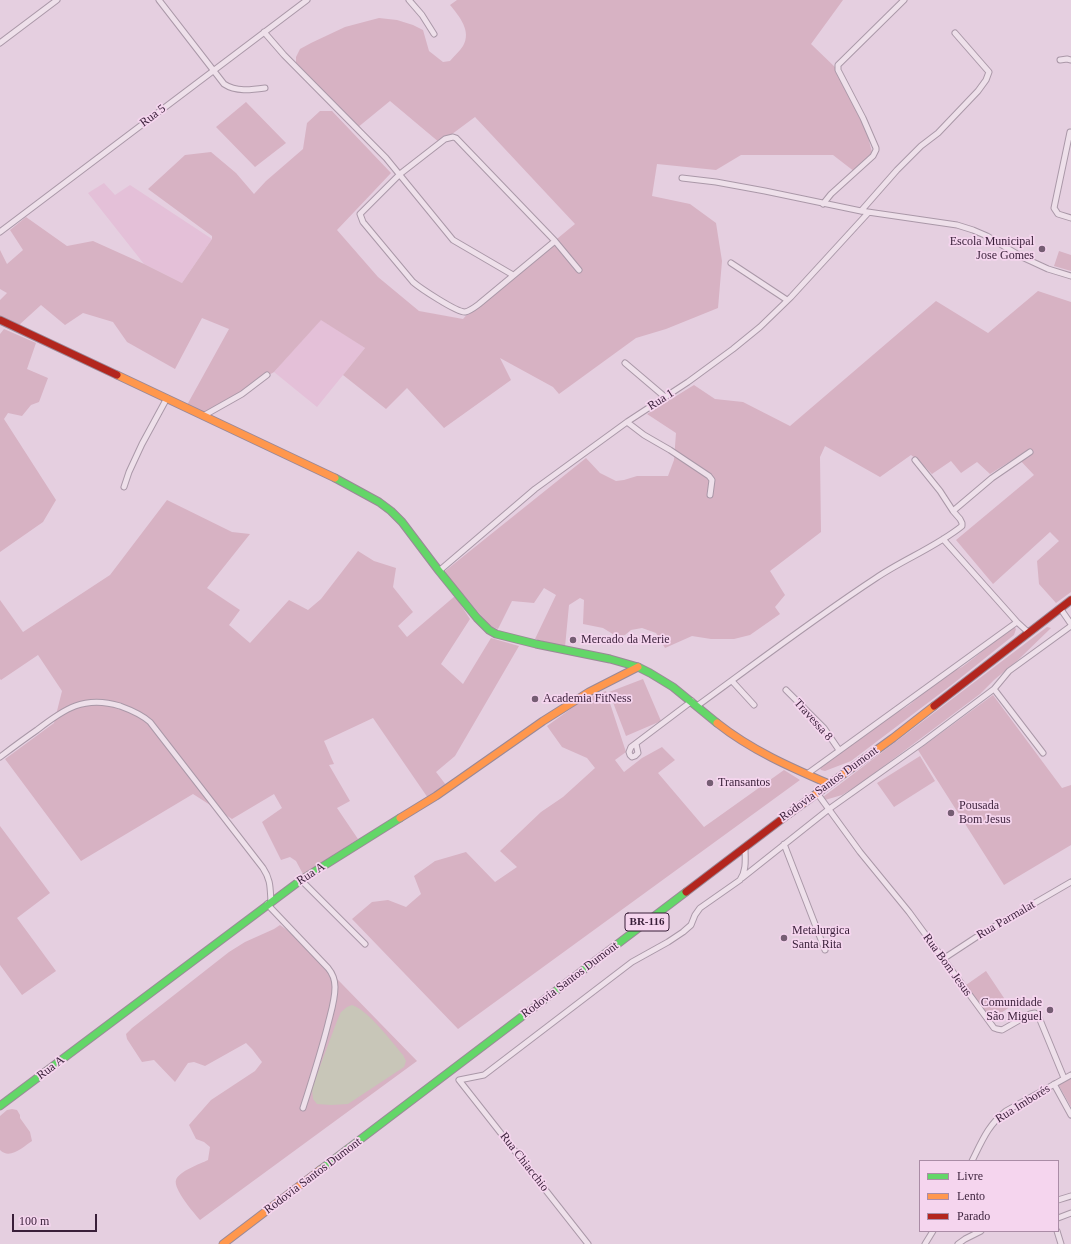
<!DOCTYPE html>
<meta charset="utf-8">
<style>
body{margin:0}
#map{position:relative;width:1071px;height:1244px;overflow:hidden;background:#e5cfe0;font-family:"Times New Roman",serif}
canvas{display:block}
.legend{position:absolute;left:919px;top:1160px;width:140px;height:72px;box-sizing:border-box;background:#f5d5ee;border:1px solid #aa8ca6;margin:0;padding:5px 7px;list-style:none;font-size:12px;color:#391f39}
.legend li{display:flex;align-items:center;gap:8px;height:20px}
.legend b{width:20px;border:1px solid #aa8ca6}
.scale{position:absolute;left:12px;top:1214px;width:85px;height:18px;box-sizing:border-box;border:2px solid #391f39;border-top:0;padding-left:5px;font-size:12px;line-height:14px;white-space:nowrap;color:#391f39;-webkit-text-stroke:3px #f5d5ee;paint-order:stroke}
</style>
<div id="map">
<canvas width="1071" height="1244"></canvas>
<ul class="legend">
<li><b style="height:5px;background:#63d668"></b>Livre</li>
<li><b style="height:5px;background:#ff974d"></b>Lento</li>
<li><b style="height:5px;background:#b3261e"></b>Parado</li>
</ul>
<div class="scale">100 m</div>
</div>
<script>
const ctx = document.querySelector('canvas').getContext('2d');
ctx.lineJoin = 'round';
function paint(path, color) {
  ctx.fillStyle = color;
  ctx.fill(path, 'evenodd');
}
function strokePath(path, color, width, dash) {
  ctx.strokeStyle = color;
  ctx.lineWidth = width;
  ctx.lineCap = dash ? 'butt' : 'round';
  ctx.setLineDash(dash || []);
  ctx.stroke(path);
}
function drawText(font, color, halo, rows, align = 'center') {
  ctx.font = font + ' "Times New Roman",serif';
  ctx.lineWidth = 3.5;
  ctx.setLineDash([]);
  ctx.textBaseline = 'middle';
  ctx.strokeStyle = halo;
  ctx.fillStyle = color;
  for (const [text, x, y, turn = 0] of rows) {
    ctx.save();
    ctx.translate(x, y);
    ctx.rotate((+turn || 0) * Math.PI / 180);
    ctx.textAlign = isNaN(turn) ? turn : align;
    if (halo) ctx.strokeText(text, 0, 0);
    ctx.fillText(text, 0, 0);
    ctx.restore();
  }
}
paint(new Path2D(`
 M104,183L115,195L130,185L212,239L182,283L144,264L88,193Z
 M321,319L365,348L317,407L274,372Z`), '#e4c0d8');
paint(new Path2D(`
 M457,0H843L811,44L838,70L863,118L873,156L855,172L833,155H741L716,170L657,164L652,196L690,204L716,223L722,261L718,308L666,329L636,338L559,394L553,387L500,358L511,380L444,428L407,388L386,409L343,375L365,348L321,320L274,372L205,413L187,405L229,329L202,318L175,369L127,342L113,322L83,313L65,325L41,305L19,325L0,316V300L7,293L0,289V250L7,264L23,250L10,230L26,217L67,246L93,241L144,264L182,283L212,239V236L148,189L185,155L211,152L236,173L254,194L266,181L303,149L307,123L320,111H332L391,173L337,230L378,277L419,311L463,319L472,309L575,224L475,117L440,143L390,101L357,128L296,67V57L300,49L311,43L345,27L379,18L397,20L413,25L423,30L429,51L443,62L450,61C454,56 460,51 463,46C472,31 459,16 450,5Z
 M246,102L286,143L255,167L216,127Z
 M1059,251L1071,255V271L1054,266Z
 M1038,291L1071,302V592L1056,603L1039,584L1037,561L1059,541L1050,532L993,584L956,540L1034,475L1017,457L990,474L977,462L961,473L951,461L932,474L919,461L911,455L880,477L825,446L820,457L821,532L770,571L785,595L775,607L780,614L750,635L734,639H711L692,636L665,648L656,633L642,628L631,630L625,635L616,636L603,628L583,624L584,600L580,598L569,605L565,647L535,639L556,595L544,588L534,603L512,601L498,629L490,626L446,574L445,571L586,458L600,473L616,481L624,480L637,476H668L674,460L676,433L647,414L694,385L715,399L743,402L790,426L936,301L988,333Z
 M4,329L36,343L27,369L48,378L39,402L31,405L22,416L8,413L4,419L56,500L43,522L0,552V334Z
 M167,500L232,532L250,534L207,588L240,610L229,625L250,643L289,600L308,610L321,599L358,551L374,561L396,568L393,587L413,612L398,626L407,637L455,596L470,619L441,664L463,684L491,638L519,646L455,756L436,772L446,785L428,798L373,718L324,741L334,764L329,765L350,801L337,808L358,839L303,874L296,861L290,857L281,860L262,822L282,808L274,794L232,819L193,794L81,861L5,759L54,723L62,691L38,655L1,680L0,679V600L23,632L110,575Z
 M1014,627L1016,629L1014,635L954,683L851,761L825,771L821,770L820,768L893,713C907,710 917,697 928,689C935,684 942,679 949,674C953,671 958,669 962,667C980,654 996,639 1014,627Z
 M1047,627L1051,628L1018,660L994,680L980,694L860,784L842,795L825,800L823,799V797Z
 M643,679L661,721L626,736L609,692Z
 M606,691L626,752L615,760L624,772L642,758L662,747L675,760L658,773L704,827L784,770L800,780L458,1029L352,919L372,902L388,900L406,907L421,894L414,876L435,861L466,852L495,882L517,867L500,851L541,812L563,797L595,768L587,758L562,747L547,726L583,700Z
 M993,695L1062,788L1071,785V845L1004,885L918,750Z
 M920,756L935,781L894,807L877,783Z
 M0,826L50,893L17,918L56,971L22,995L0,965Z
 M280,925L287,930L305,946L417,1061L200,1220C194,1213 173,1189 176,1180C179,1171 200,1164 208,1160L210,1147L204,1142L196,1139L189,1125L211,1100L255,1071L262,1062L252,1049L246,1043L205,1066L194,1062L188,1063L175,1082L154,1060L142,1062L127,1039L126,1034L132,1028L229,952L245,942L274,929Z
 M986,971L1010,1007L990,1020L966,985Z
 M1071,1078V1107L1058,1084Z
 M12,1109L17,1110L20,1115V1118L30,1132L32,1141C23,1147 10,1160 0,1150V1116L7,1110Z`), '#d7b2c3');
paint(new Path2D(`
 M352,1005C368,1010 391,1041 403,1055L406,1061L404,1067L348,1104L331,1105L317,1104L313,1099L312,1088L316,1077L337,1021L341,1012L347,1007Z`), '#c8c6b8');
const street = new Path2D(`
 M159,0L224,84C236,92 251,90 265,88
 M409,0L422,15L434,34
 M264,32L284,55L386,158L453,240L513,275
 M0,43L57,0
 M1060,60L1067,59L1071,60
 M1070,132L1054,208L1058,214L1071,218
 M453,137L456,138L555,241L479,304C475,307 470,311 465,312C456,312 420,288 413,282L363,222L360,214L400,174L445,139Z
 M682,178L716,182L765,191L861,211L957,225L973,230L987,236L1022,257L1048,269L1071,276
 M823,204L831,194L873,156L876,150V148L863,118L838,70V65L904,0
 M861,211L897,170L921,146L938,133L978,91L986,80L989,72L955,33
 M0,232L307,0
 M555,241L579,270
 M731,263L787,300
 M625,363L665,397
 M203,416L242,394L267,375
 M627,422L644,435L670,450L709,476L712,480L710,495
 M124,487L129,472L142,444L167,398
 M953,511L992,478L1030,452
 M943,539L1017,622L1029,633
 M439,571L535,489L627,422L688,382L733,349L760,327L791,297L868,213
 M1060,608L1071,624
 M732,681L754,705
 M994,689L1043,753
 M786,690L824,728L839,750
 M697,706C756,663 815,618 876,578C904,559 936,547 962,526V523L960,519L953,511L940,491L915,460
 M636,744L638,753L635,756L632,757L630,755L629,752L631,747L692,701
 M0,757C12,748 24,739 37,730C64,709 84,695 120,706C131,710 141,714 150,722L263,868C271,880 270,888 271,902
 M807,774L1017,622
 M817,793L860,852L909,912L994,1028L997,1029L1002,1030L1030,1014L1035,1013L1038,1015L1064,1078
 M784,844L825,950
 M742,878L829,809L922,743L994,689L1009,671L1071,626
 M301,880L365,944
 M267,904L328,968C333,974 335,980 335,987C335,1000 331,1012 328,1024C321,1052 312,1080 303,1108
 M943,959L978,936L1071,882
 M1054,1084L1071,1115
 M972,1161C982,1141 988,1125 1006,1111L1071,1075
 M1058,1200L1071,1196
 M1058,1218L1071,1213
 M1057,1231L1061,1244
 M588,1244L459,1080L484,1075L632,962L668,942L683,932L691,925L695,915L700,908L740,880C747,870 745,858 745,848
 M925,1244L933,1231
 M958,1244L965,1239L981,1231`);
const fast = new Path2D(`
 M335,478L379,502L391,511L402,522L439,571L477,618L489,630L496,634L536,644L610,659L638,667L650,673L673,687L717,723
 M0,1106L301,880L400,818
 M320,1170L686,892`);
const slow = new Path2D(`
 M117,375L335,478
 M717,723C751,750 790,767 829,784
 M790,813L893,738L934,706
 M400,818L436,796L543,721L589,692L638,667
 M223,1244L320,1170`);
const jam = new Path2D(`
 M0,320L117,375
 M934,706L1071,600
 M686,892L790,813`);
strokePath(street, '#aa98a8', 7);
strokePath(fast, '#9a8897', 9);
strokePath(slow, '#9a8897', 9);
strokePath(jam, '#9a8897', 9);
strokePath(street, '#eee0ea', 5);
strokePath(fast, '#63d668', 7);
strokePath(slow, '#ff974d', 7);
strokePath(jam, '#b3261e', 7);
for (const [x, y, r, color] of [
 [1042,249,4,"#755d73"],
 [573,640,4,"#755d73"],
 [535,699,4,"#755d73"],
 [710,783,4,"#755d73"],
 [951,813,4,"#755d73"],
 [784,938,4,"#755d73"],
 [1050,1010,4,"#755d73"]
]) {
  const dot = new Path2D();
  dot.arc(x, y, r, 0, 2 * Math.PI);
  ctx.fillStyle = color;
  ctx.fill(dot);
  strokePath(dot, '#f5d5ee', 1.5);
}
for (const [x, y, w] of [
 [647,922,44]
]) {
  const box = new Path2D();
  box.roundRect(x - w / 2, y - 9, w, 18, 3);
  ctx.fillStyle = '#f5d5ee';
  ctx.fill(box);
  strokePath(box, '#391f39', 1);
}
drawText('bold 11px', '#391f39', null, [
 ["BR-116",647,922]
]);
drawText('12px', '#391f39', '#f5d5ee', [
 ["Rua 5",153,116,-37],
 ["Rua 1",661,400,-33],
 ["Travessa 8",813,720,48],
 ["Rodovia Santos Dumont",829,784,-36],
 ["Rua A",311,874,-33],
 ["Rua Parmalat",1006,920,-30],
 ["Rua Bom Jesus",947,965,54],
 ["Rodovia Santos Dumont",570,980,-37],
 ["Rua A",51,1068,-37],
 ["Rua Imborés",1023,1104,-32],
 ["Rua Chiacchio",524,1162,52],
 ["Rodovia Santos Dumont",313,1176,-37]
]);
drawText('12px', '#391f39', '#f5d5ee', [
 ["Escola Municipal",1034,242,"right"],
 ["Jose Gomes",1034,256,"right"],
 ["Mercado da Merie",581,640],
 ["Academia FitNess",543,699],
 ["Transantos",718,783],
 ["Pousada",959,806],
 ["Bom Jesus",959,820],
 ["Metalurgica",792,931],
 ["Santa Rita",792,945],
 ["Comunidade",1042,1003,"right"],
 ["São Miguel",1042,1017,"right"]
], 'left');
</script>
